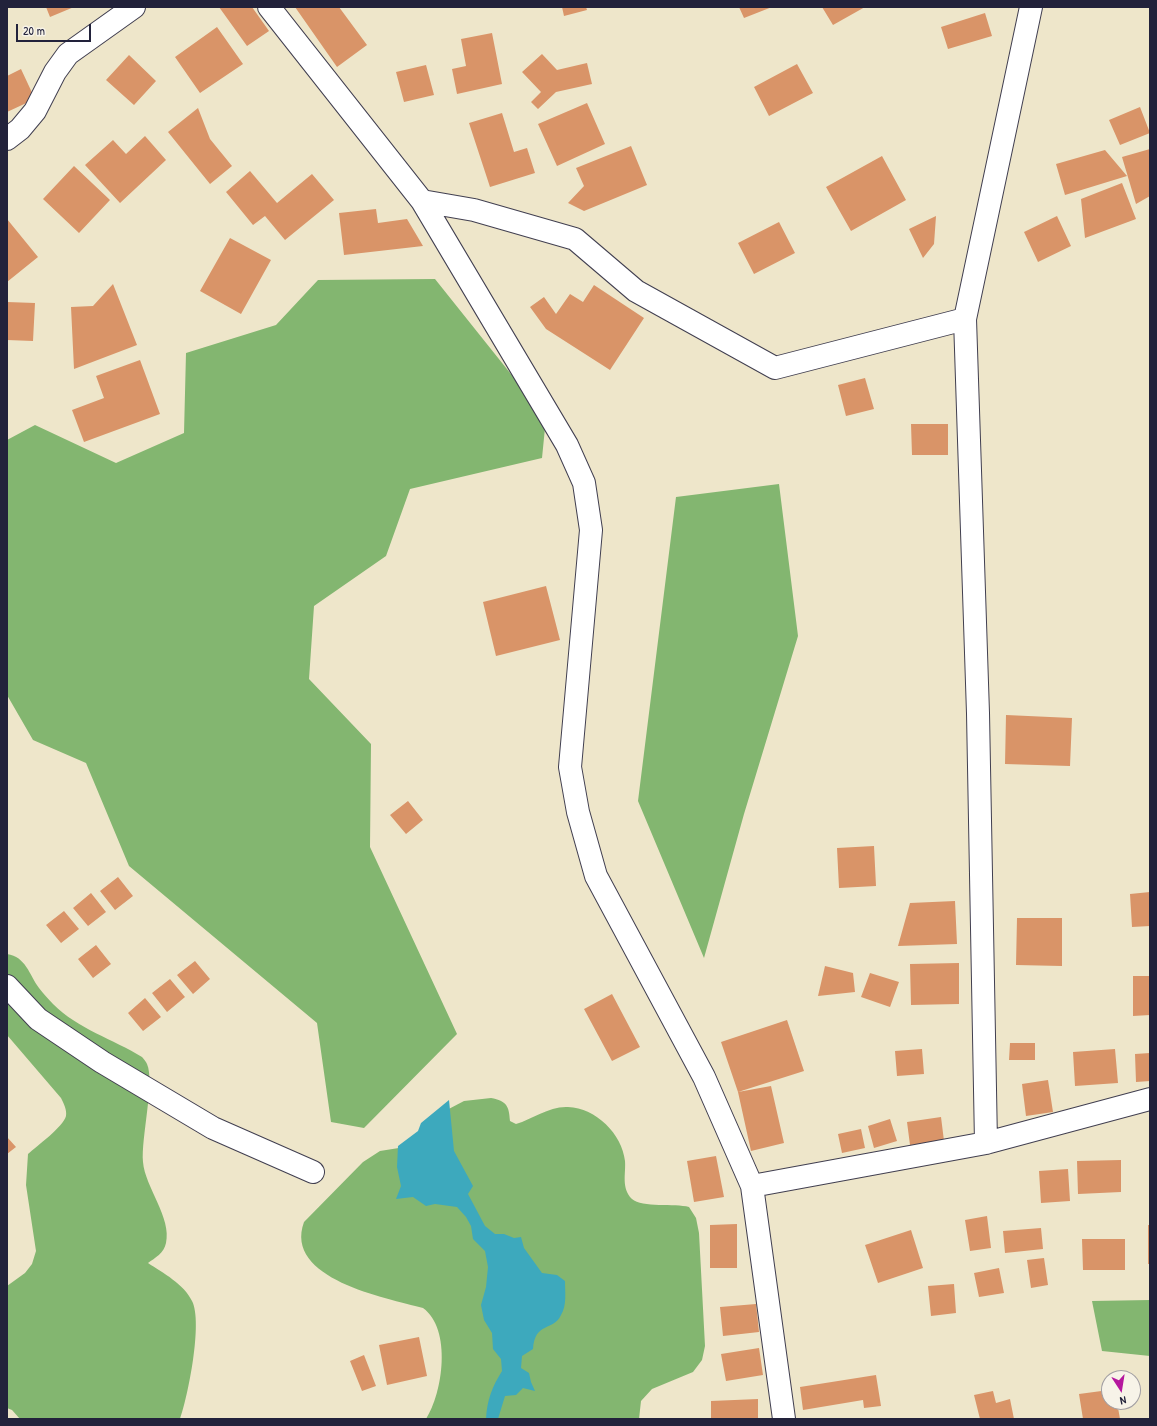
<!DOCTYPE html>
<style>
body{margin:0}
#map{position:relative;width:1157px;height:1426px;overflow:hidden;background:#eee6ca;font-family:"Patrick Hand",sans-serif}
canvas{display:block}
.frame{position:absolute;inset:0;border:8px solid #22223b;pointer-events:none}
.north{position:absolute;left:1101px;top:1370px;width:40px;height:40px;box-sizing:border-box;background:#f7f3e8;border:1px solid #a29fa3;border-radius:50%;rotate:168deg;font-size:11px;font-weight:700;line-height:16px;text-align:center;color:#22223b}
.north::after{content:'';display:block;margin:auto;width:14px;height:18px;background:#b5179e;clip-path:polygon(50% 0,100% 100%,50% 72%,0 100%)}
.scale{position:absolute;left:16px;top:24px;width:75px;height:18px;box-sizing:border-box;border:2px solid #22223b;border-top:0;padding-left:5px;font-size:12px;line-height:14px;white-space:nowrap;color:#22223b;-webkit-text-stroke:3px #f7f3e8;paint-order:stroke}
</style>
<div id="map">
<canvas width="1157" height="1426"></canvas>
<div class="frame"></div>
<div class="north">N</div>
<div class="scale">20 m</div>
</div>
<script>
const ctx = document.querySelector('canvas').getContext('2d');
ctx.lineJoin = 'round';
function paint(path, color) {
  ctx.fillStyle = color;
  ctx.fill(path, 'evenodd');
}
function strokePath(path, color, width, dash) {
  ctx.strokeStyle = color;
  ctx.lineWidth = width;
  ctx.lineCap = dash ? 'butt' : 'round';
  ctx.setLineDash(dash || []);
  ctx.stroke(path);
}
paint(new Path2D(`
 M435,279L546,418L542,458L410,489L386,556L314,606L309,679L371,744L370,847L457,1034L364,1128L331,1122L317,1023L129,866L86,763L33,740L7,695V440L35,425L116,463L184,433L186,353L276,325L318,280Z
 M779,484L798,636L744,814L704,958L638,801L676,497Z
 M7,954C26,957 29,974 39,988C43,993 48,999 53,1004C78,1029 113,1039 142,1057C144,1059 146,1062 147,1064C155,1082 141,1138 143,1162C145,1187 172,1218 166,1243C164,1253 155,1258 148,1263C163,1273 184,1284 192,1301C203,1322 188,1397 180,1419H20L12,1410L7,1408V1286L25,1273L32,1264L36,1251L26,1185L28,1154C37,1146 63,1127 66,1116C67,1110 64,1104 61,1098L7,1035Z
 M491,1098C507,1101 509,1106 510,1121L516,1124C533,1119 549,1106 568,1107C596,1108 622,1134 625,1161C626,1174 621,1188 632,1199C642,1208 675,1203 689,1207L696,1218L699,1233L705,1346L702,1360L693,1372L652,1389L641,1401L639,1419H426C443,1393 452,1329 423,1308C386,1298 283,1279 304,1222L363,1162L380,1151L405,1147L477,1228L493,1255L516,1381L500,1247L455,1198L443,1112L464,1101Z
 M1150,1300V1356L1102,1351L1092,1301Z`), '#83b670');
paint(new Path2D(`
 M449,1100L454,1151L473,1186L468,1194L485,1226L495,1234H504L514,1238L521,1237L524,1248L542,1273L557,1275L565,1281C565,1293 567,1305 561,1315C553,1332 535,1321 533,1349L522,1356L521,1368L529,1373L531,1382L535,1391L523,1388L516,1395L505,1396L498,1419H486C487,1400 492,1387 502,1371L501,1359L493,1349L492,1333L484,1320L481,1305L486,1287L488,1267L485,1251L473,1239L471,1226L466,1217L457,1207L435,1204L426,1206L413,1197L396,1199L401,1186L397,1167L398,1146L418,1131L421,1123Z`), '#3da9bd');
paint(new Path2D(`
 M46,7H74L50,17Z
 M219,7H252L269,31L247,46Z
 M295,7H339L367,45L337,67Z
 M562,7H586L587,10L564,16Z
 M739,7H772L744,18Z
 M822,7H865L833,25Z
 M985,13L992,36L948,49L941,27Z
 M217,27L243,64L200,93L175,57Z
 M492,33L502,84L457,94L452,69L466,66L461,39Z
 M542,54L557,70L587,63L592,84L556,92L538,109L531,102L541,92L522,72Z
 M129,55L156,81L134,105L106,80Z
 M797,64L813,93L769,116L754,87Z
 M426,65L434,95L404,102L396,72Z
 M21,69L35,99L7,112V76Z
 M587,103L605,144L557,166L538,124Z
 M1140,107L1150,133L1120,145L1109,120Z
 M198,108L210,139L232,166L210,184L168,132Z
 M502,113L514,152L527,148L535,173L490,187L469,123Z
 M145,136L166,160L120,203L85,165L113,140L126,154Z
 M631,146L647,185L584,211L568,203L584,186L576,168Z
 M1150,149V196L1136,204L1122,157Z
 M1105,150L1127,176L1065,195L1056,164Z
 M882,156L906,200L851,231L826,187Z
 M74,166L110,200L79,233L43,199Z
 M250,171L277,203L312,174L334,200L285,240L265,216L253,225L226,192Z
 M1122,183L1136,219L1085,238L1081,199Z
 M376,209L378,223L407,219L423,246L344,255L339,213Z
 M936,216L934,244L923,258L909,229Z
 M1057,216L1071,246L1038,262L1024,232Z
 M7,219L38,257L7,282Z
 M779,222L795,253L754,274L738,243Z
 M230,238L271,260L241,314L200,291Z
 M113,284L137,345L74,369L71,307L93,306Z
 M594,285L644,318L610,370L546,329L530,307L544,297L556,314L570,294L583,302Z
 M7,302L35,303L33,341L7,340Z
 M140,360L160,414L84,442L72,410L104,398L96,376Z
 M865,378L874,409L846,416L838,385Z
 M911,424H948V455H912Z
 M546,586L560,640L496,656L483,602Z
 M1006,715L1072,718L1070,766L1005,764Z
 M408,801L423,820L406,834L390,815Z
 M874,846L876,886L839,888L837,848Z
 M118,877L133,896L115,910L100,891Z
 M1150,892V926L1132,927L1130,894Z
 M91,893L106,912L88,926L73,908Z
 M955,901L957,944L898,946L910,903Z
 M64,911L79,929L61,943L46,925Z
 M1017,918H1062V966L1016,965Z
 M96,945L111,964L93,978L78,959Z
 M195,961L210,979L193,994L177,975Z
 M959,963V1004L911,1005L910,964Z
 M825,966L853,973L855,992L818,996Z
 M870,973L899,982L890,1007L861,997Z
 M1133,976H1150V1015L1133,1016Z
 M170,979L185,997L167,1012L152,993Z
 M612,994L640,1047L612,1061L584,1009Z
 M145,998L161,1017L143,1031L128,1013Z
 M787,1020L804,1071L738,1092L721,1042Z
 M1010,1043H1035V1060H1009Z
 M922,1049L924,1074L897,1076L895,1051Z
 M1115,1049L1118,1083L1075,1086L1073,1052Z
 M1150,1053V1081L1136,1082L1135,1054Z
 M1048,1080L1053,1112L1026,1116L1022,1084Z
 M771,1086L784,1143L751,1151L738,1092Z
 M941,1117L944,1141L910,1145L907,1122Z
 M890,1119L897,1141L874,1148L868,1126Z
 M861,1129L865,1148L842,1153L838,1134Z
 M7,1137L16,1147L7,1154Z
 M716,1156L724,1197L694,1202L687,1161Z
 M1121,1160V1192L1078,1194L1077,1161Z
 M1068,1169L1070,1201L1041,1203L1039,1171Z
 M987,1216L991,1248L970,1251L965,1220Z
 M737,1224V1268H710V1225Z
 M1148,1225H1150V1264H1148Z
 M1041,1228L1043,1249L1005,1253L1003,1231Z
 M911,1230L923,1268L878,1283L865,1245Z
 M1082,1239H1125V1270H1083Z
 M1044,1258L1048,1285L1031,1288L1027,1260Z
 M999,1268L1004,1293L979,1297L974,1273Z
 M954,1284L956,1313L931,1316L928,1286Z
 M756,1304L759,1332L723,1336L720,1307Z
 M419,1337L427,1376L387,1385L379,1345Z
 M759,1348L763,1375L726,1381L721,1354Z
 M364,1355L376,1386L362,1391L350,1361Z
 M876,1375L881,1406L864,1408L863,1400L803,1410L800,1387Z
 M1109,1390V1402H1117L1120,1419H1083L1079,1394Z
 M993,1391L996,1403L1010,1399L1014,1419H980L974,1395Z
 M758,1399V1419H711V1401Z`), '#d99468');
const street = new Path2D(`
 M269,7L422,201L567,445L584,483L591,530L570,767L578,812L596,876L704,1077L752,1186L784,1419
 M7,139L20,129L35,111L55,72L68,54L134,7
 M422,201L474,210L575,239L636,291L775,368L965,319
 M7,986L38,1019L102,1062L213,1128L313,1172
 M986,1143L978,713L965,319L1031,7
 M752,1186L986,1143L1150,1099`);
strokePath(street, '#413f50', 24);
strokePath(street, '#fff', 22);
</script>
